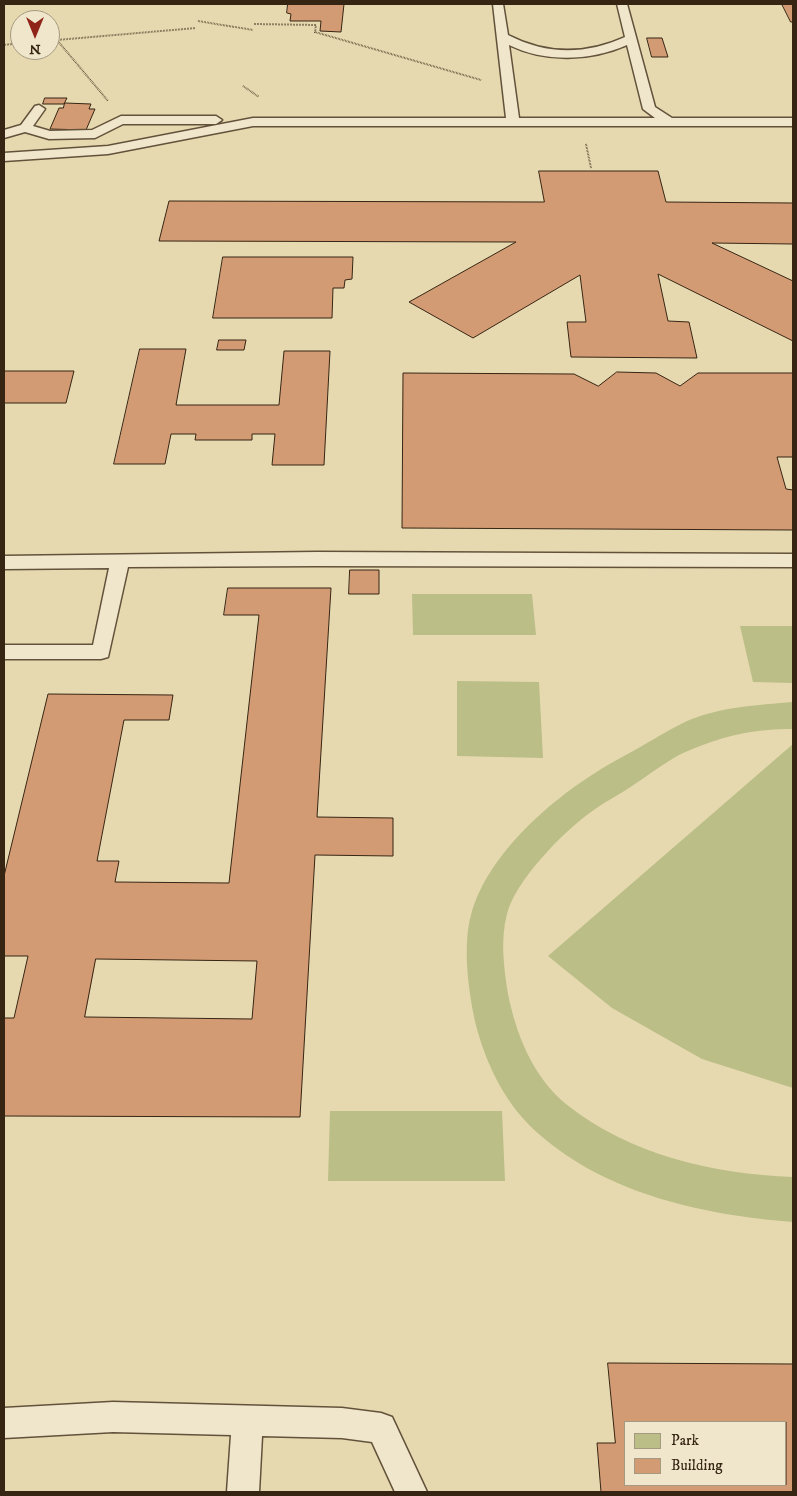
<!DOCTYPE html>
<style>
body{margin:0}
#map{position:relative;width:797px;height:1496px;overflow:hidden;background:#e6d9af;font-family:"IM FELL DW Pica",serif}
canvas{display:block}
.frame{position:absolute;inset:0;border:5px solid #372514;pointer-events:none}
.legend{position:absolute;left:624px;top:1421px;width:162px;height:65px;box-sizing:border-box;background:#efe6cb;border:1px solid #a59982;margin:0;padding:6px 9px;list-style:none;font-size:15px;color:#372514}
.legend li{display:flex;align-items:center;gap:10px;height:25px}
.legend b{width:25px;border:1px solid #a59982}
.north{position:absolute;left:10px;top:10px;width:50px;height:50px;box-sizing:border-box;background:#efe6cb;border:1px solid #a59982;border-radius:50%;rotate:180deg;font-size:14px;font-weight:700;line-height:20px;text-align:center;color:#372514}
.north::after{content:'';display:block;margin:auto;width:18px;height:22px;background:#8f2418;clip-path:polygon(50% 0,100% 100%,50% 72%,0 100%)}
</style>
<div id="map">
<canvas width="797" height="1496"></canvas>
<div class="frame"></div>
<ul class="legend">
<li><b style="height:14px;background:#bbbe87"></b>Park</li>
<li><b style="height:14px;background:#d29b73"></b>Building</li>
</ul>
<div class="north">N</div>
</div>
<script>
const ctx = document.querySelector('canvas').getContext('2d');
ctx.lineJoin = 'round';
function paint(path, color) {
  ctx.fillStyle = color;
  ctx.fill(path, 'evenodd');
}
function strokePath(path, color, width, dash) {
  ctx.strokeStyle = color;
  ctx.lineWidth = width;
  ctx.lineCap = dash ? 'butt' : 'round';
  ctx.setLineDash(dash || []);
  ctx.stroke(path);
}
paint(new Path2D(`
 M412,594H532L536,635H413Z
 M740,626H793V683L753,682Z
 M457,681L539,682L543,758L457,756Z
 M793,702V729C755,728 718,737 683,753C665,762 649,775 632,786C619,795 604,802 591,812C563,832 515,881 507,914C500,940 504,969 508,994C516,1034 533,1077 566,1104C630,1155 713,1174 793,1177V1222C705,1215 609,1195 540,1135C508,1108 488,1069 477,1029C469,998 462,947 471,915C489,848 565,787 624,756C645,745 664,732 685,722C718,707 758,705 793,702Z
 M793,744V1088L702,1059L612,1008L548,956Z
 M330,1111H502L505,1181H328Z`), '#bbbe87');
const building = new Path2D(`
 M288,4H344L341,32L320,31L321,21H290L291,14L287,13Z
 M782,4H793V22H791Z
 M647,38H662L668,57H652Z
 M45,98H67L64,104H43Z
 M65,103L91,104L89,109H95L86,130L50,129L59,108H63Z
 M539,171H658L666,202L793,203V244L712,243L793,281V341L658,274L668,321L689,322L697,358L571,357L567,322H586L580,275L473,338L409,302L516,242L159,241L169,201L544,202Z
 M223,257H353L352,279L345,280L344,288H333L332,318H213Z
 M219,340H246L244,350H217Z
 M140,349H186L176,405H279L284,351H330L324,465H272L275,434H252V440H195L196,434H171L165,464H114Z
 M4,371H74L66,403H4Z
 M617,372L656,373L680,386L698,373H793V457H777L786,489L793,490V530L402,528L403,373L574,374L598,386Z
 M350,570H379V594H349Z
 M228,588H331L317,817L393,818V856L315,855L300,1117L4,1116V1018H14L28,956H4V876L48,694L173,695L169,720H124L97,861H119L115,882L229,883L259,615H224ZM96,959L257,961L252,1019L85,1017Z
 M608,1363L793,1364V1492H601L597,1443H615ZM626,1422H786V1485H626Z`);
paint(building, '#d29b73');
strokePath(building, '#372514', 1);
const service = new Path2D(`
 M493,4H503L508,35C547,55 585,55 625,37L617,4H627L655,107L672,118H793V126H253L108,154L4,161V153L108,146L253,118H506ZM509,45C546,63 590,61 627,45L643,109L655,118H519Z
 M39,105L45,109L33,126L50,131L92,130L121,116H216L222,120L216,124H123L95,138L49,139L25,132L4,138V130L21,125L35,106Z
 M317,552L793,554V567L317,566L128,567L108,657L101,659H4V645H93L109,568L4,569V556Z
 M113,1402L342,1408L381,1413L392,1417L427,1492H395L372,1442L342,1438L262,1436L259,1492H227L231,1435L113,1432L4,1438V1408Z`);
strokePath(service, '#63523b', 3);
strokePath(new Path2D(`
 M198,21L253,30
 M254,24L316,25L315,32L481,80
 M57,40L196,28
 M50,41L57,40L108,101
 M4,45L20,43
 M243,86L259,97
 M586,144L591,168`), '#372514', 2, [0.5, 1]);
paint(service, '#efe6cb');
</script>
